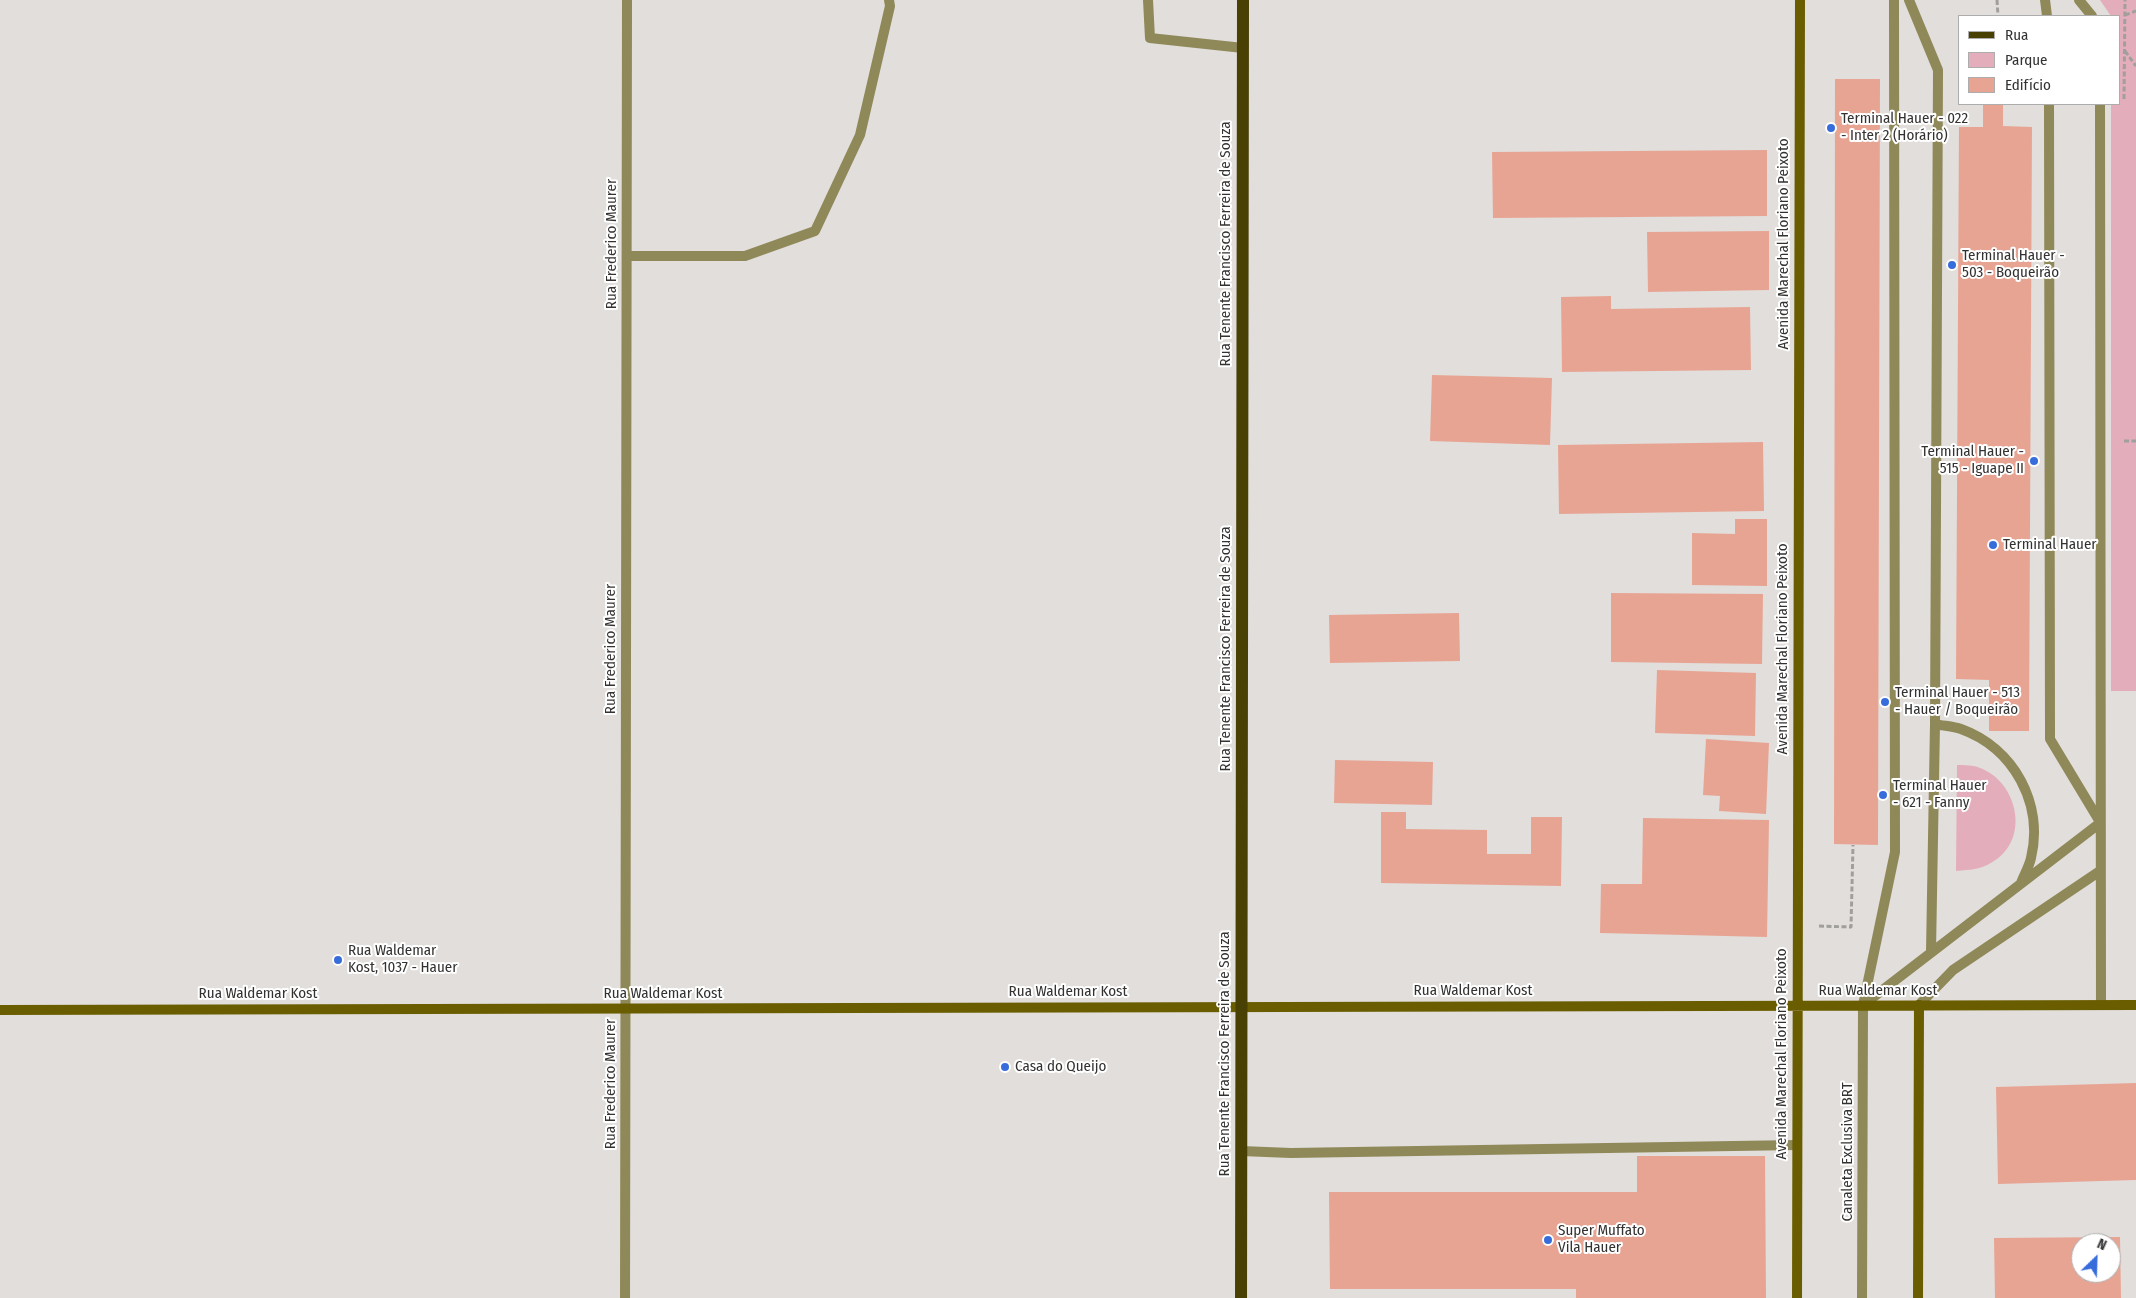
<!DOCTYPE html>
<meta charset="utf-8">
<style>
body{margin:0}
#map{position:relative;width:2136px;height:1298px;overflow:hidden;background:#e1dedb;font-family:"Fira Sans Condensed",sans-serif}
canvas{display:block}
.legend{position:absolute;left:1958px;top:15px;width:162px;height:90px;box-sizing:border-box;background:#fff;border:1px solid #adadad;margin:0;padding:6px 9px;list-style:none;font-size:15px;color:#333231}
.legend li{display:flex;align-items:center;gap:10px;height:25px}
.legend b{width:25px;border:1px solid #adadad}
.north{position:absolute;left:2071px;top:1233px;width:50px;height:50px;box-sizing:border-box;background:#fff;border:1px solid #adadad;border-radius:50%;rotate:24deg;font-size:14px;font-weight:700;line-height:20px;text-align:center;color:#333231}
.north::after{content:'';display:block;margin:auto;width:18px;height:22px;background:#376cdb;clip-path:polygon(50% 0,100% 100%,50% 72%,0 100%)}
</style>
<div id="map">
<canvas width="2136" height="1298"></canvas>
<ul class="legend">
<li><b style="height:6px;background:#494004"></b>Rua</li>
<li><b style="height:14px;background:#e4adbc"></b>Parque</li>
<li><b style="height:14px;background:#e8a493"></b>Edifício</li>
</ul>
<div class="north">N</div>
</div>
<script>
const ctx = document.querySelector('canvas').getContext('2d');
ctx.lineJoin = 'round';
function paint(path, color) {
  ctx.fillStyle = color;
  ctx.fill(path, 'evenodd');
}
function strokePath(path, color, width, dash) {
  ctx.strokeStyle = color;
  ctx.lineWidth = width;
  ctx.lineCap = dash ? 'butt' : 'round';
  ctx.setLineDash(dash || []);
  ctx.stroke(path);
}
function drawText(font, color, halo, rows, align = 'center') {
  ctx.font = font + ' "Fira Sans Condensed",sans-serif';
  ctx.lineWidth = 4;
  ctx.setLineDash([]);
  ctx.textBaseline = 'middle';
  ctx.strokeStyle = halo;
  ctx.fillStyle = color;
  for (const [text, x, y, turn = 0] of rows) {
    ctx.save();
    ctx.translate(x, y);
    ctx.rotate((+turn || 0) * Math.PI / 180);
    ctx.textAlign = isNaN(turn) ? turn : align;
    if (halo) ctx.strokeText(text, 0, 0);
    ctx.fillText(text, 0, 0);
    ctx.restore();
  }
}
paint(new Path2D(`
 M2100,0H2136V691H2111V104H2120V16H2111Z
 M1957,765C1964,765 1974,765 1980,768C2016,781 2030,835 1997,859C1984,869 1971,870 1956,871Z`), '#e4adbc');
paint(new Path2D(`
 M1835,79H1880L1878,845L1834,844Z
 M1983,104H2003V126L2032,127L2029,731H1989V680L1956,679L1959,127H1983Z
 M1767,150V216L1493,218L1492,152Z
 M1769,231V290L1648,292L1647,232Z
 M1611,296V309L1750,307L1751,370L1562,372L1561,297Z
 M1432,375L1552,378L1550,445L1430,441Z
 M1763,442L1764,511L1559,514L1558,445Z
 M1735,519H1767V586L1692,585V533L1735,534Z
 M1611,593L1763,594L1762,664L1611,662Z
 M1459,613L1460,661L1330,663L1329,615Z
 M1657,670L1756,673L1755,736L1655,733Z
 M1706,739L1769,743L1766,814L1719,811L1720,796L1703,795Z
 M1335,760L1433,762L1432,805L1334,803Z
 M1381,812H1406V829L1487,830V854H1531V817H1562L1561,886L1381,883Z
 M1643,818L1769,820L1767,937L1600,933L1601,884H1642Z
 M2136,1083V1180L1998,1184L1996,1087Z
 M1637,1156H1765L1766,1298H1576V1289H1330L1329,1192H1637Z
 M2120,1237L2121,1298H1995L1994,1238ZM2081,1243H2111V1273H2081Z`), '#e8a493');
strokePath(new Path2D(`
 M1997,0L1998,16
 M2125,15L2136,11
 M2125,51L2136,66
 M2124,99L2125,0
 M2124,441H2136
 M1819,926L1851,927L1853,845`), '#a19f9d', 3, [5, 2.5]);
strokePath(new Path2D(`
 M1148,0L1150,38L1243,48
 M1909,0L1938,70L1935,724L1931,952
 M2045,0L2047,16
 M2079,0L2092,16
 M2049,104L2050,739L2100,822
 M2100,104L2101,1005
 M627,256H745L815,231L860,135L890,6L889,0
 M1935,724C1943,726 1953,726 1961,729C2014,748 2044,804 2031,858C2029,867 2024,875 2021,883
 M1863,1005L2100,823
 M1919,1005L1953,970L2100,871
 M1241,1151L1291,1153L1797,1145
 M1862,1298L1863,1005L1895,852L1894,0`), '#8f8859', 10);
strokePath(new Path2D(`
 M625,1298L627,0`), '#8f8859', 10);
strokePath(new Path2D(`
 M0,1010L2136,1005
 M1797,1298L1800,0
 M1918,1298L1919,1005`), '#6a5d00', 10);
strokePath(new Path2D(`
 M1241,1298L1243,0`), '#494004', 12);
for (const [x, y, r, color] of [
 [1831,128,5,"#376cdb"],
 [1952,265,5,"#376cdb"],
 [2034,461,5,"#376cdb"],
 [1993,545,5,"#376cdb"],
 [1885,702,5,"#376cdb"],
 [1883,795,5,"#376cdb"],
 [338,960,5,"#376cdb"],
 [1005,1067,5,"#376cdb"],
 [1548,1240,5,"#376cdb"]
]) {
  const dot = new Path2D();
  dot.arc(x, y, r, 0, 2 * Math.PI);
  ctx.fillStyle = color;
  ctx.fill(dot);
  strokePath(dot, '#fff', 2);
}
drawText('15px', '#333231', '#fff', [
 ["Terminal Hauer - 022",1841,119],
 ["- Inter 2 (Horário)",1841,136],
 ["Terminal Hauer -",1962,256],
 ["503 - Boqueirão",1962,273],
 ["Terminal Hauer -",2024,452,"right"],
 ["515 - Iguape II",2024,469,"right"],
 ["Terminal Hauer",2003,545],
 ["Terminal Hauer - 513",1895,693],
 ["- Hauer / Boqueirão",1895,710],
 ["Terminal Hauer",1893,786],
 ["- 621 - Fanny",1893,803],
 ["Rua Waldemar",348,951],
 ["Kost, 1037 - Hauer",348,968],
 ["Casa do Queijo",1015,1067],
 ["Super Muffato",1558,1231],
 ["Vila Hauer",1558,1248]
], 'left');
drawText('15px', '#333231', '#fff', [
 ["Rua Frederico Maurer",612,244,-90],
 ["Rua Tenente Francisco Ferreira de Souza",1226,244,-90],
 ["Avenida Marechal Floriano Peixoto",1784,244,-90],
 ["Rua Frederico Maurer",611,649,-90],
 ["Rua Tenente Francisco Ferreira de Souza",1226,649,-90],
 ["Avenida Marechal Floriano Peixoto",1783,649,-90],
 ["Rua Waldemar Kost",1473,991],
 ["Rua Waldemar Kost",1878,991],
 ["Rua Waldemar Kost",1068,992],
 ["Rua Waldemar Kost",258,994],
 ["Rua Waldemar Kost",663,994],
 ["Rua Tenente Francisco Ferreira de Souza",1225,1054,-90],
 ["Avenida Marechal Floriano Peixoto",1782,1054,-90],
 ["Rua Frederico Maurer",611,1084,-90],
 ["Canaleta Exclusiva BRT",1848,1152,-90]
]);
</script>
